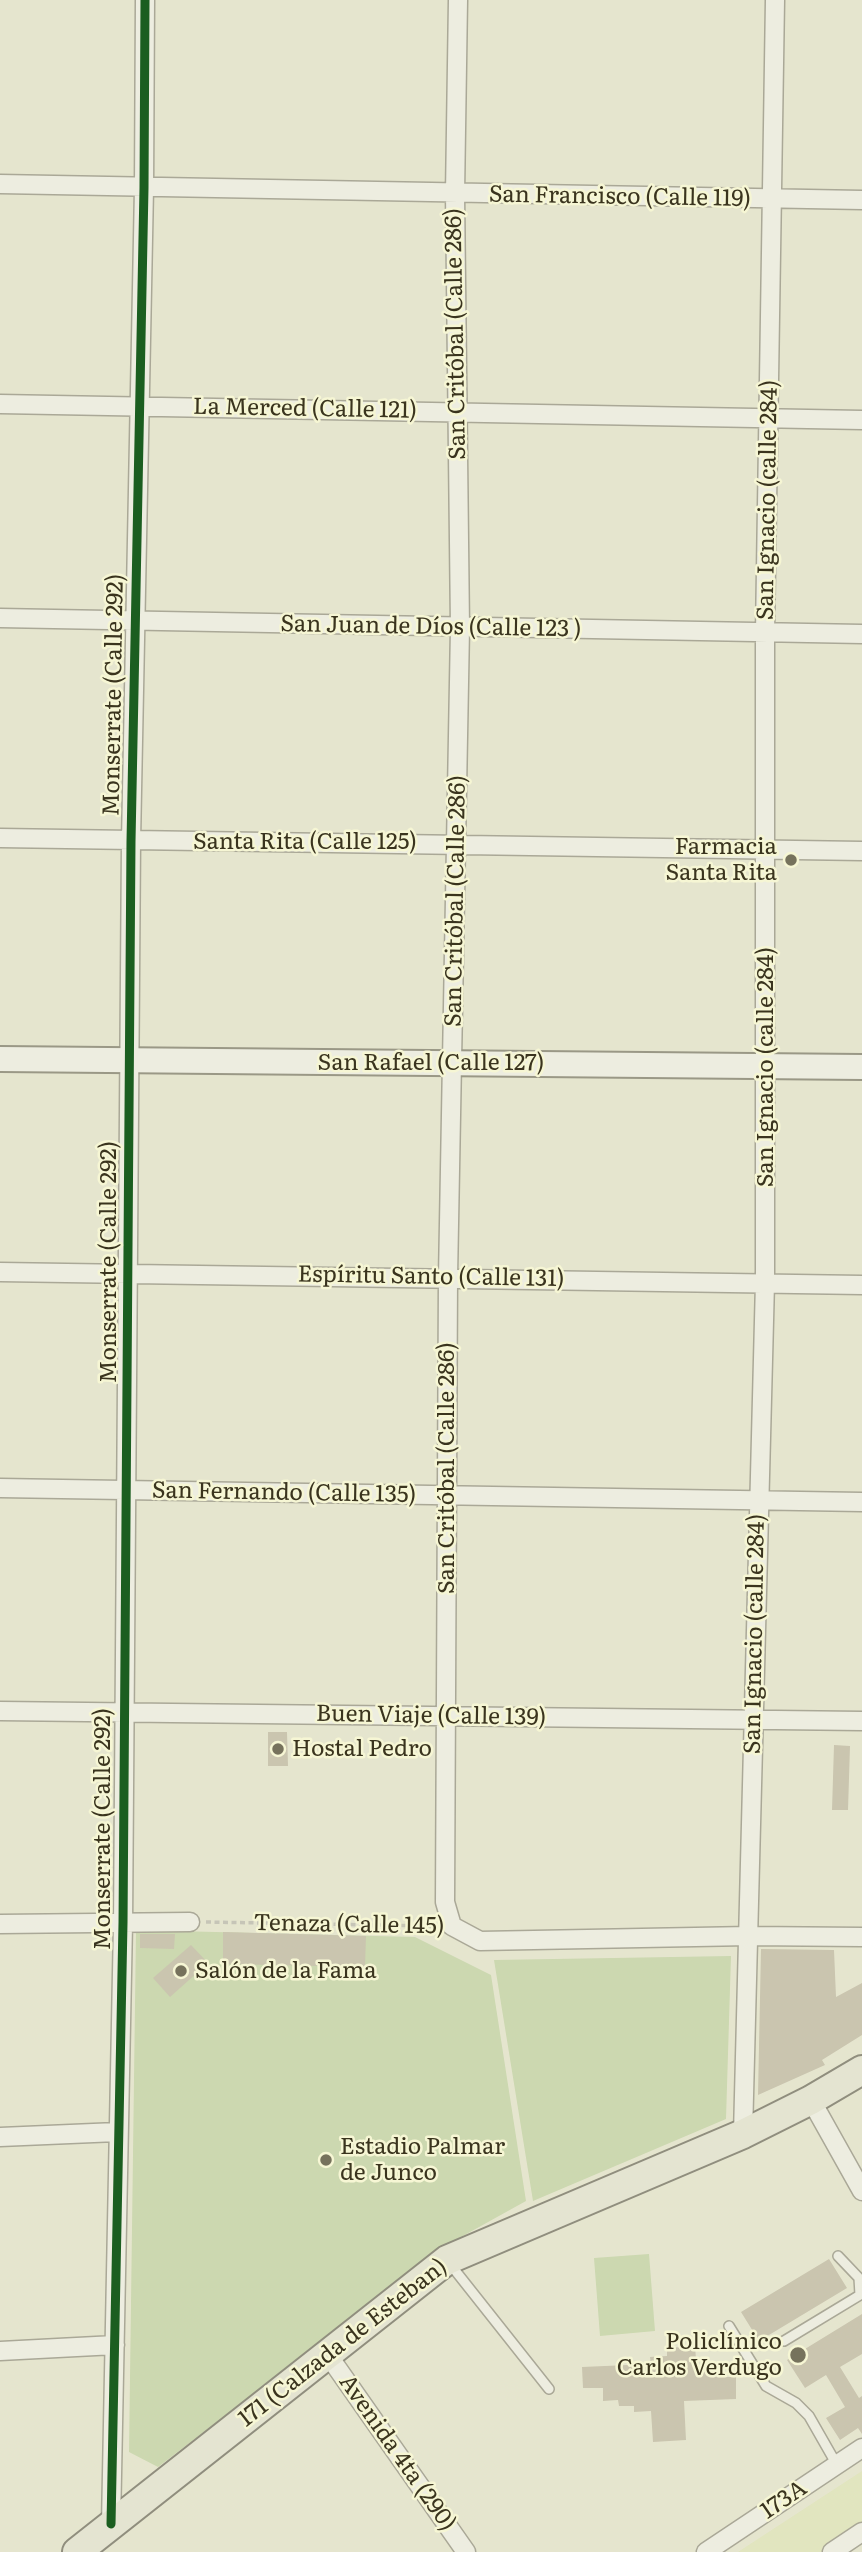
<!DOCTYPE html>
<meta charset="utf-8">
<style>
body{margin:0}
canvas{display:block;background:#e5e5ce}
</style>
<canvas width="862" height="2552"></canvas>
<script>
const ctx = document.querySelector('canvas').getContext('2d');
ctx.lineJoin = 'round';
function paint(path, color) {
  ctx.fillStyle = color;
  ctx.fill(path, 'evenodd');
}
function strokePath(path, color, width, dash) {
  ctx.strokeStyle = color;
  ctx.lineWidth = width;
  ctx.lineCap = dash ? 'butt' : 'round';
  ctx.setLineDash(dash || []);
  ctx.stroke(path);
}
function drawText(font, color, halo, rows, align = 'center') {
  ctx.font = font + ' Literata,serif';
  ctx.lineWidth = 5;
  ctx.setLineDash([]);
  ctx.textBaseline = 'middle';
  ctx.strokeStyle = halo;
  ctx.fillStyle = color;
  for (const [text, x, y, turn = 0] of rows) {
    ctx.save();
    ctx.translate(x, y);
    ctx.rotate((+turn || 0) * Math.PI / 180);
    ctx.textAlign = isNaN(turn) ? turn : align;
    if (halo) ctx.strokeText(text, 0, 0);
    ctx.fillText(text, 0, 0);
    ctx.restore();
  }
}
paint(new Path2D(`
 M862,2471V2524L821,2552H738Z`), '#e1e5bf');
paint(new Path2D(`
 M136,1930L415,1937L491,1975L526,2201L452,2242L158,2467L129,2452Z
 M731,1956L726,2119L533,2201L494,1960Z
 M649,2254L655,2331L600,2336L594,2258Z`), '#ccd8b0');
paint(new Path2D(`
 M268,1732H287L288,1766H268Z
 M834,1745L850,1746L848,1810H832Z
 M223,1932L366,1936L365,1967L223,1964Z
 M140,1934H175L174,1949L140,1948Z
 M191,1945L208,1963L170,1997L153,1978Z
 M761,1949L834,1950L836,1997L862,1983V2035L822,2060L825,2065L758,2095Z
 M829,2259L847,2288L759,2341L741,2312Z
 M862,2314V2354L840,2367L859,2398L862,2396V2434L858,2428L840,2440L826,2418L845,2407L826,2375L805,2388L787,2360Z
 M695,2346L697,2372L723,2371V2377H736V2399L684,2401L686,2440L653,2442L651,2411L634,2412V2406H619L618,2400L603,2401V2388H583L582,2367L651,2364L650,2357L667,2356V2348Z`), '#cac5af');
const lane = new Path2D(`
 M450,2264L549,2389
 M729,2326L766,2386L796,2403L809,2416L837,2465
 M784,2341L860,2295L859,2278L838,2256`);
const street = new Path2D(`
 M458,0L455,194L460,628L448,1277L445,1902L452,1926L480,1941L749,1936L862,1937
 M0,184L862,200
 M0,404L862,420
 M0,618L862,634
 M0,838L862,851
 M0,1272L862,1285
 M0,1488L862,1502
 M0,1711L862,1721
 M0,1924L190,1922
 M811,2100L862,2191
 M743,2134L765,1282V632L775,0
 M0,2137L117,2132
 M0,2351L115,2345
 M328,2355L466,2552
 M111,2524L123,1923L131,841L144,188L145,0
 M706,2552L862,2448
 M832,2552L862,2532`);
const secondary = new Path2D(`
 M0,1059L862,1067`);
const primary = new Path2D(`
 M77,2552L447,2260L743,2134L811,2100L862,2070`);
strokePath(lane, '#aaa897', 12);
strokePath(street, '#aaa897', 21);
strokePath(secondary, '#9a9886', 28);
strokePath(primary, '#908e7e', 32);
strokePath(new Path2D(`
 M206,1922L432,1926`), '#c6c5b7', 3.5, [5, 3.5]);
strokePath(lane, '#edede0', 9);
strokePath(street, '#edede0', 18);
strokePath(secondary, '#edede0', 24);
strokePath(primary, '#e4e4d1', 28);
strokePath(new Path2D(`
 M111,2524L123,1923L131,841L144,188L145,0`), '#1b5e20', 9);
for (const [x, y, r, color] of [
 [791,860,7,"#76725c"],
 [278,1749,7,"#76725c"],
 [181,1971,7,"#76725c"],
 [326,2160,7,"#76725c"],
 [798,2355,9,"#76725c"]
]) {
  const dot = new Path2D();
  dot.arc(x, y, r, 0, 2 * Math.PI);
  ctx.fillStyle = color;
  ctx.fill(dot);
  strokePath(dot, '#f6f6d4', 2.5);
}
drawText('23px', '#3a341e', '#f6f6d4', [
 ["San Francisco (Calle 119)",620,197,1],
 ["San Critóbal (Calle 286)",456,334,-91],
 ["La Merced (Calle 121)",305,409,1],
 ["San Ignacio (calle 284)",768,500,-89],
 ["San Juan de Díos (Calle 123 )",431,627,1],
 ["Monserrate (Calle 292)",114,695,-89],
 ["Santa Rita (Calle 125)",305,842],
 ["San Critóbal (Calle 286)",456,901,-89],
 ["San Rafael (Calle 127)",431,1063],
 ["San Ignacio (calle 284)",766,1067,-90],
 ["Monserrate (Calle 292)",109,1262,-90],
 ["Espíritu Santo (Calle 131)",431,1277,1],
 ["San Critóbal (Calle 286)",447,1468,-90],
 ["San Fernando (Calle 135)",284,1493,1],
 ["San Ignacio (calle 284)",755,1634,-89],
 ["Buen Viaje (Calle 139)",431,1716,1],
 ["Monserrate (Calle 292)",103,1829,-90],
 ["Tenaza (Calle 145)",349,1925,1],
 ["171 (Calzada de Esteban)",343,2343,-38],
 ["Avenida 4ta (290)",397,2453,55],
 ["173A",784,2500,-34]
]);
drawText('23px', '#3a341e', '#f6f6d4', [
 ["Farmacia",777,847,"right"],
 ["Santa Rita",777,873,"right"],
 ["Hostal Pedro",292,1749],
 ["Salón de la Fama",195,1971],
 ["Estadio Palmar",340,2147],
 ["de Junco",340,2173],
 ["Policlínico",782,2342,"right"],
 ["Carlos Verdugo",782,2368,"right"]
], 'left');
</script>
